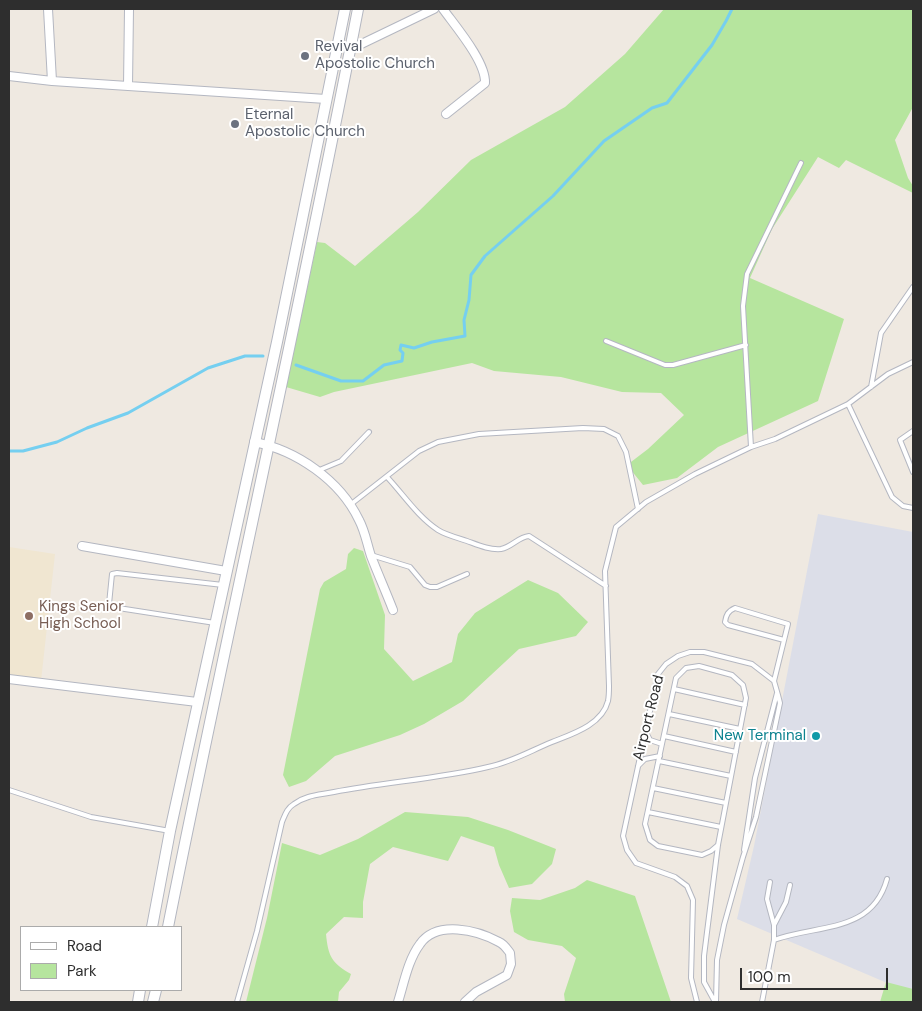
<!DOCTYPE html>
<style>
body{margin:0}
#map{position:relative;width:922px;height:1011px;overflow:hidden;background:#efe9e1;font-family:"DM Sans",sans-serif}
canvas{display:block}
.frame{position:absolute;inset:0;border:10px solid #2e2e2e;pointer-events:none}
.legend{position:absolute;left:20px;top:926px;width:162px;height:65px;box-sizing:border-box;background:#fff;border:1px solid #ababab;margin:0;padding:6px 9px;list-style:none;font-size:15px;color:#2e2e2e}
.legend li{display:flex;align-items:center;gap:10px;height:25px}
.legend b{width:25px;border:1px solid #ababab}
.scale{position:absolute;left:740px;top:968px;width:148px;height:22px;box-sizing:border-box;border:2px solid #2e2e2e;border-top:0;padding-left:6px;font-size:15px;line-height:18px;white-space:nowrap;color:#2e2e2e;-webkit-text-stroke:4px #fff;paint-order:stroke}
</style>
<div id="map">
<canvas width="922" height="1011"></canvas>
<div class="frame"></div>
<ul class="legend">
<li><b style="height:6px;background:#fff"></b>Road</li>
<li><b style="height:14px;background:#b6e59e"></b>Park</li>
</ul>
<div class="scale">100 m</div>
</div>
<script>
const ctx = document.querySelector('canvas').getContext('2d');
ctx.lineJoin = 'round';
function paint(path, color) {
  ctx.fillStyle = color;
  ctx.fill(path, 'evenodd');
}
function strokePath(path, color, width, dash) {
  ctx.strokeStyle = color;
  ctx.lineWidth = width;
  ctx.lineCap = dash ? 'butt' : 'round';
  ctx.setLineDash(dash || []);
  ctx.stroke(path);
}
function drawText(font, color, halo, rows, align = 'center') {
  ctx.font = font + ' "DM Sans",sans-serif';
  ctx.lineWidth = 4;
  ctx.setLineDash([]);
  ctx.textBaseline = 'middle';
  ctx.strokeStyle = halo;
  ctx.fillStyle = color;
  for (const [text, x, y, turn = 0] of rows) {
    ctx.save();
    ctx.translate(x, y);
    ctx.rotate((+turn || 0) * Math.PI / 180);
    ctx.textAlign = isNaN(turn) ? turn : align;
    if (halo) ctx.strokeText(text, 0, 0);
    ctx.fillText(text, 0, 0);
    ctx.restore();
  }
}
paint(new Path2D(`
 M9,547L55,554L41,681L9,678Z`), '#f0e6d1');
paint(new Path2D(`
 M818,514L913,532V994L737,919L754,846Z`), '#dcdee8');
paint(new Path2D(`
 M664,9H913V107L895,140L908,178L913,186V193L846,160L839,168L818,157L772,229L750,278L844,319L818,401L718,447L677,478L643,485L627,465L648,449L684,415L661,393L622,392L561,377L494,371L472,363L334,392L320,397L286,387L317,242L325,243L355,266L418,212L471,160L565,107L625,54Z
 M354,548L363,551L385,615L384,649L413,681L452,662L458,634L475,613L528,580L558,593L588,622L576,636L519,649L463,701L424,724L400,735L335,756L306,781L289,787L283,775L320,589L324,582L346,569L348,554Z
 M405,812L468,817L508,830L556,849L552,864L532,884L509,888L499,865L494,847L461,836L448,861L393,847L370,864L363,902V918L344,917L326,934C328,955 331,963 351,974L349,980L339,992L338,1002H246L267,918L282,843L320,855L358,839Z
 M587,880L635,896L671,1002H565L564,994L576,958L562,946L528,940L514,932L510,911L512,898L540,900L575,888Z
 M886,982L913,989V1002H880Z`), '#b6e59e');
strokePath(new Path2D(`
 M296,365L341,381H363L384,365L402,361L403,353L400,350L401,345L414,348L432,342L465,336L464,320L469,300L471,275L485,256L553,196L604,141L652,108L667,103L712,45L726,21L732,9
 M9,451H23L57,442L87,428L128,413L208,368L245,356H263`), '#75cff0', 3);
const service = new Path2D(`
 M606,341L665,365H673L746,345
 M871,387L881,333L913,287
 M848,404L892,497L903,506L913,508
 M913,431L900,440L913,472
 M751,447L743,306L747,274L801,163
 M317,471L341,461L369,432
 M387,477C403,494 418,517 438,530C446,535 458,538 467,541C478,545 489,550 501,549C512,547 518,537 529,536L606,586
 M350,505L419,451L438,442L479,434L583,428L604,429L618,436L626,452L638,509
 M371,555L410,567L425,585L430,587H437L467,574
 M215,623L112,607L109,604L112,574L117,573L223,585
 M774,681L788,624L735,608C728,611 726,615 725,622L728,625L784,640
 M674,689L745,705
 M669,714L740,729
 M645,731L650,740L662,744
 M664,736L736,752
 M659,761L731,776
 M638,766L645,759L660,756
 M653,788L726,803
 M9,790L91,817L170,831
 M648,812L721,827
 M744,850L755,778L777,693
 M770,882L767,899L774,925
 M774,940C817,924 872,934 887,879
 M237,1002L257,931L282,822C285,815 287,808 294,804C306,795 320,795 334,792C385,782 437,779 488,767C512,762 530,751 552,742C572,734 602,725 608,701C609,696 609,691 609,686L605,571L616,527L646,502L695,474L751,447L775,439L848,404L888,374L913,362
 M697,1002L691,978L693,900L687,886L675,877L636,863L627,850L623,836L658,674L666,664L678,656L690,652H704L752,664L774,681L778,695L780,703L756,817L743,857L724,925L717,960L716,1002
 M715,1002L704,982V956L718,845L746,698L743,685L732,675L699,666L686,668L676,678L645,824L650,840L658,846L702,855L711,851L718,845
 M762,1002L774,940V925L786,902L790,885`);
const minor = new Path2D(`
 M48,9L52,81
 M443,9C456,27 486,62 485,83L446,114
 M351,49L434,9
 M9,76L52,81L326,99
 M128,86L129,9
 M254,442C296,450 340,480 359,520C365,531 367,544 371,556C378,574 386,592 393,610
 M82,546L226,571
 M9,679L197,702
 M398,1002C404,983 408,960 420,944C437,920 477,930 499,942C504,944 507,949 510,953L511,964L507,975L476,992L465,1002`);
const tertiary = new Path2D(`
 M152,927L170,831L277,342L345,9
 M168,927C229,621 299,316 358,9
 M138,1002L140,990
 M153,1002L156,990`);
strokePath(service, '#b4b7c1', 6);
strokePath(minor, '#b4b7c1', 10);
strokePath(tertiary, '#b4b7c1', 12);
strokePath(service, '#fff', 4);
strokePath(minor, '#fff', 8);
strokePath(tertiary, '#fff', 10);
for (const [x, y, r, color] of [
 [305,56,5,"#6b7280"],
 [235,124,5,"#6b7280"],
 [29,616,5,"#8d6e63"],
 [816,736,5,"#0f9aa8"]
]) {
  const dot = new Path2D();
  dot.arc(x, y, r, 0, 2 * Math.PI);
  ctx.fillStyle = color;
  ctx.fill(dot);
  strokePath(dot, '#fff', 2);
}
drawText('15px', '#5b616d', '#fff', [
 ["Revival",315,47],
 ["Apostolic Church",315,64],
 ["Eternal",245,115],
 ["Apostolic Church",245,132]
], 'left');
drawText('15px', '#785e54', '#fff', [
 ["Kings Senior",39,607],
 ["High School",39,624]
], 'left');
drawText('15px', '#2e2e2e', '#fff', [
 ["Airport Road",649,718,-76]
]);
drawText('15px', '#0d838f', '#fff', [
 ["New Terminal",806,736]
], 'right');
</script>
